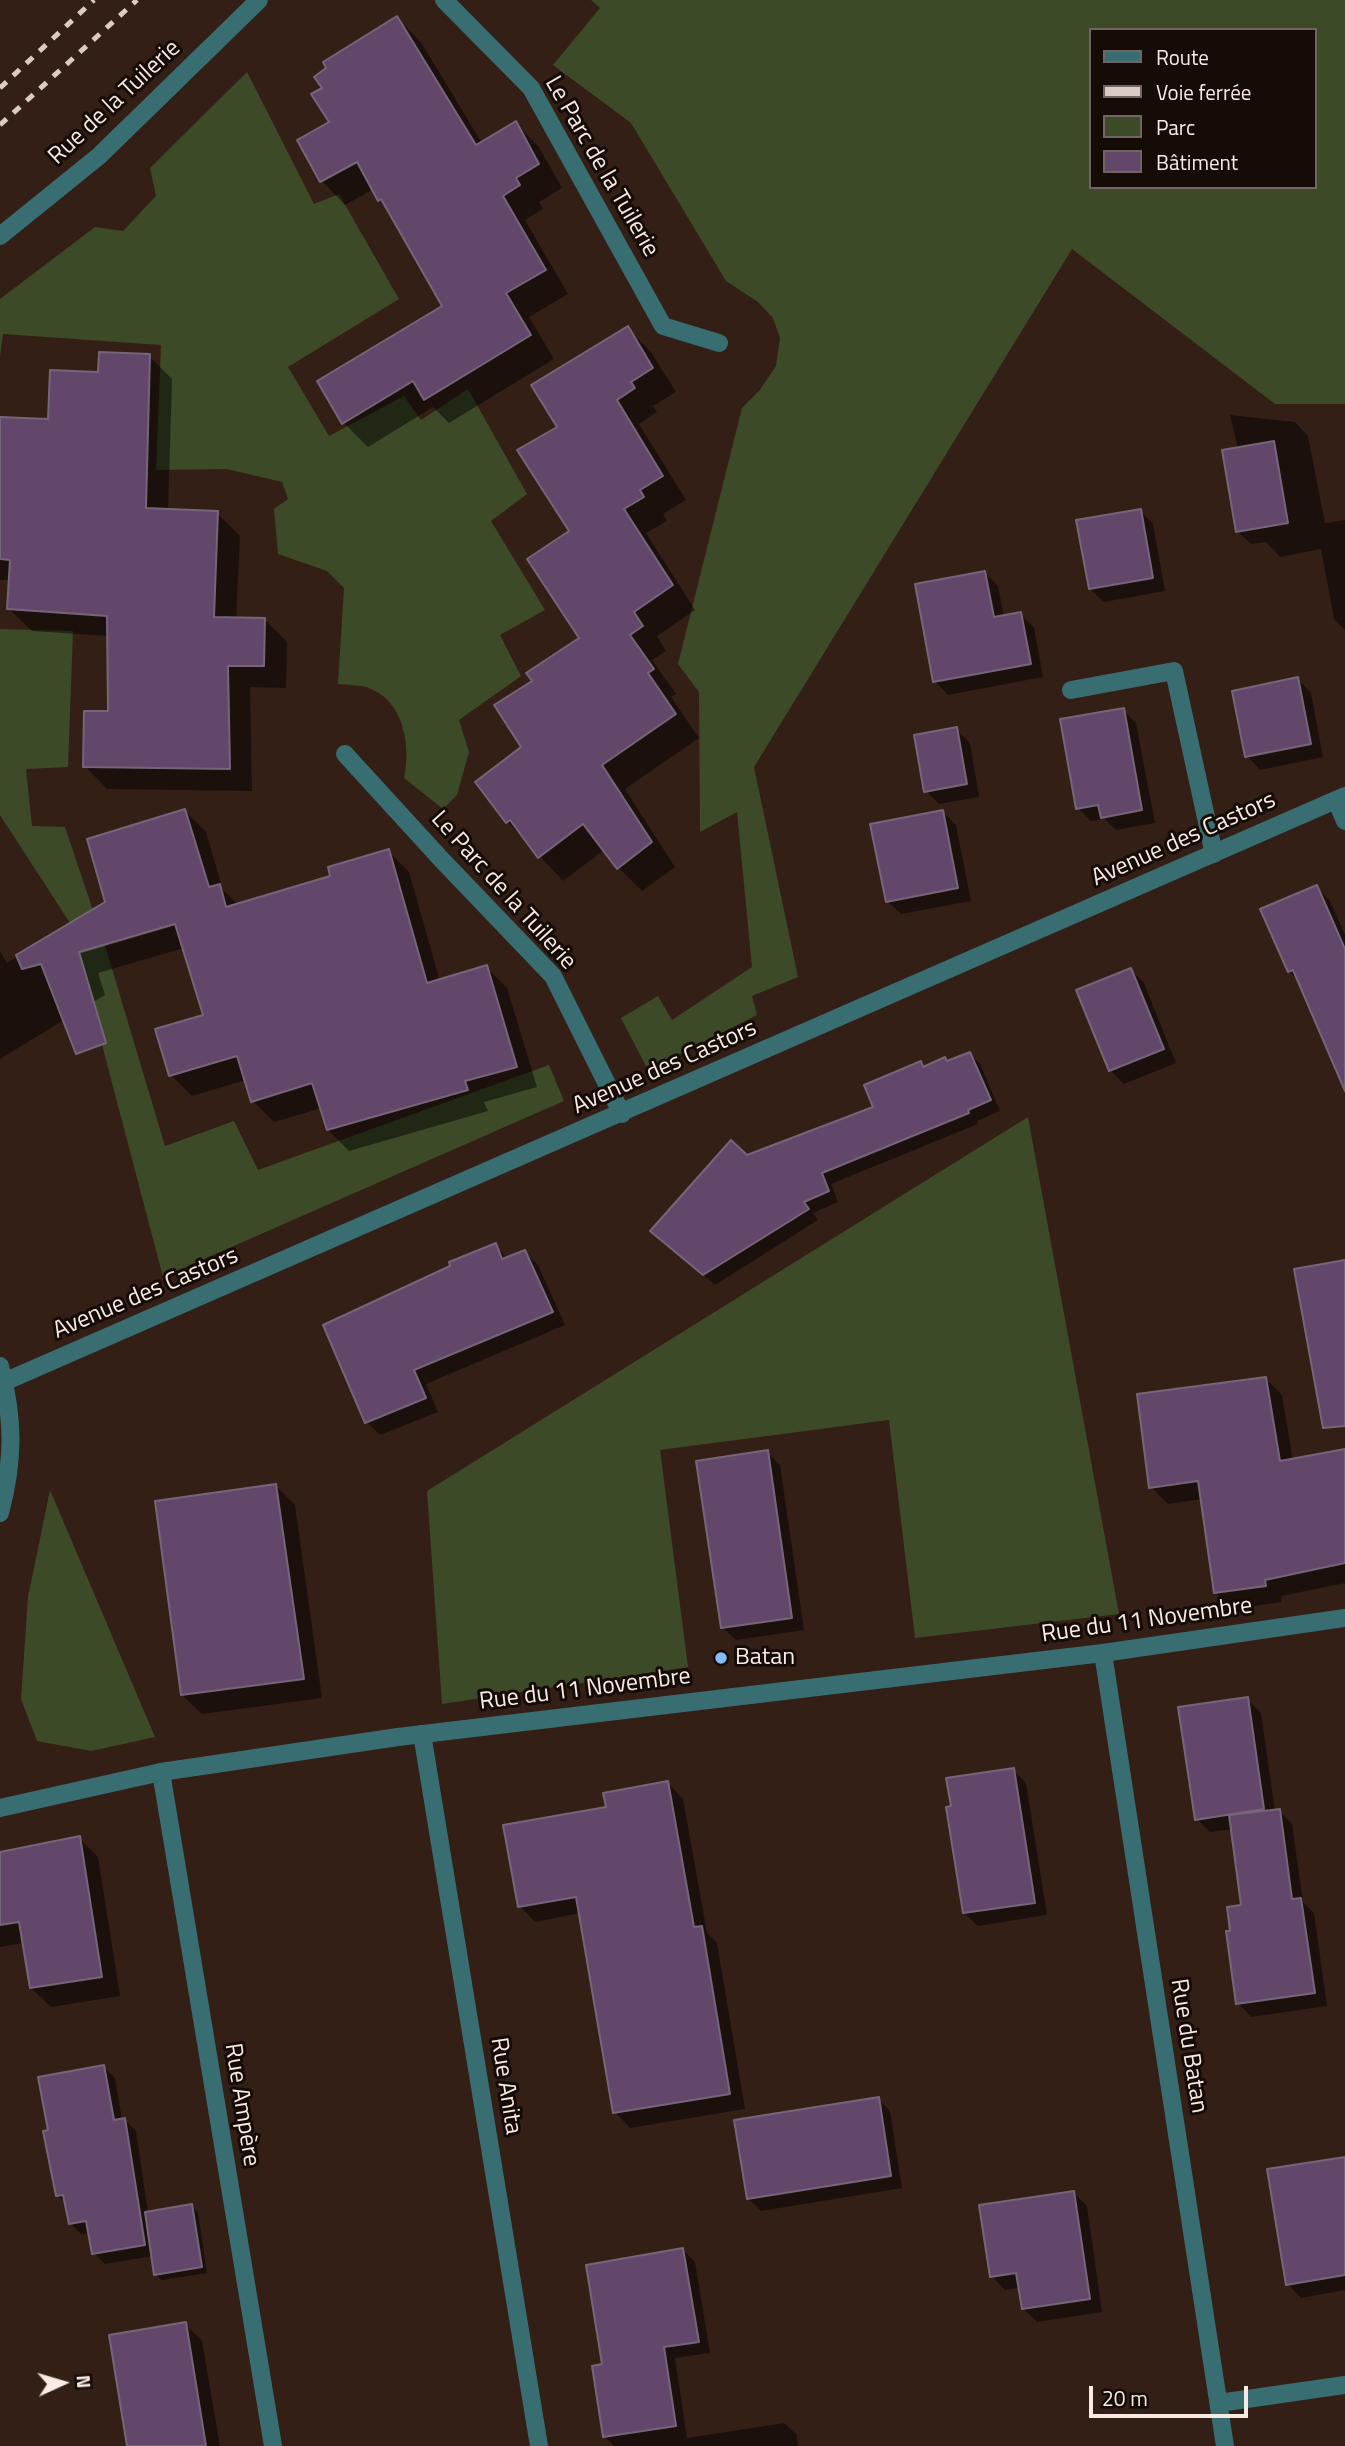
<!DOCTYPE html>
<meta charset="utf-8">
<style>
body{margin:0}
#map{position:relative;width:1345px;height:2446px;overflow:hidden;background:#341f16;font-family:"Titillium Web",sans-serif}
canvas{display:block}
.legend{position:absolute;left:1089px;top:28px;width:228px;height:161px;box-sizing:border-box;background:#150c08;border:2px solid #706560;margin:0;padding:9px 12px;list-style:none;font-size:21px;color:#f9eae4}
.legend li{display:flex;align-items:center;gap:14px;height:35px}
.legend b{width:35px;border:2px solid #706560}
.north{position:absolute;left:28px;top:2348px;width:70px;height:70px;-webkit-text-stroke:5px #150c08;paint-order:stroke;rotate:86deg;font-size:19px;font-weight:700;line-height:28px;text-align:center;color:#f9eae4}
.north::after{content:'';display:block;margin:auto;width:24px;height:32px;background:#f9eae4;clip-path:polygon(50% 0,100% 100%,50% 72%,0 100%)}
.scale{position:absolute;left:1089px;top:2386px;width:159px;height:32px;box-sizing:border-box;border:4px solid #f9eae4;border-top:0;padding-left:9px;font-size:21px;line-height:24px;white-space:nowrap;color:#f9eae4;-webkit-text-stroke:5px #150c08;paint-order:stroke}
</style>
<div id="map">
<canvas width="1345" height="2446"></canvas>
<ul class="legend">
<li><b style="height:9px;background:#386d72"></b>Route</li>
<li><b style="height:9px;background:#dacbc4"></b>Voie ferrée</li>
<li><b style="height:19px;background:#3d4a27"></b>Parc</li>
<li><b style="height:19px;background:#63476b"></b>Bâtiment</li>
</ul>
<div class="north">N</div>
<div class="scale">20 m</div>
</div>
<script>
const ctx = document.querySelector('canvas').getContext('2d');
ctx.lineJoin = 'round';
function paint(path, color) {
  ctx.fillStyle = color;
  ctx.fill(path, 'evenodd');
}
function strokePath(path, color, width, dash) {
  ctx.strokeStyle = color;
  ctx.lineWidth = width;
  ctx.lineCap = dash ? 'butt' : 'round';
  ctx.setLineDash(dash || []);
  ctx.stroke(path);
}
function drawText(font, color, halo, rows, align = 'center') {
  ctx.font = font + ' "Titillium Web",sans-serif';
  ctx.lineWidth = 6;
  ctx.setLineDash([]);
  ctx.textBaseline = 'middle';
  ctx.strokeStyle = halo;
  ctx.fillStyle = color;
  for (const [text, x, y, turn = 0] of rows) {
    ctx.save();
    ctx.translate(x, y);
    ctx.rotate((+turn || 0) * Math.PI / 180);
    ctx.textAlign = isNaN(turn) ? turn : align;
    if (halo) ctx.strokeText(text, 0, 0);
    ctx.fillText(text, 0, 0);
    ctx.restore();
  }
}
paint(new Path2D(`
 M591,0H1345V404H1275L1072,249L754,767L798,977L752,996L757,1015L648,1070L621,1018L658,996L672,1020L752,967L737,812L700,832L699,692L678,664L742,408L759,391L776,366L780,338L773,318L758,302L726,281L631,123L553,65L600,8ZM1091,30H1315V187H1091Z
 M247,72L314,204L339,194L399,299L288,367L329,436L404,396L421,420L468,389L527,494L491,521L545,610L500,635L521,676L459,720L469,752L457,795L443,809L404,778C411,745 404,699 366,687C357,685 348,685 338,684L344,588L327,571L278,554L274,509L288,499L282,482L227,469L156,470L161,345L3,334L0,356V299L95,227L123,231L156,196L150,168Z
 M0,629L73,631L68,767L26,769L32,826L65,827L107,952L165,1146L234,1121L258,1170L549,1065L564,1101L163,1277L70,923L0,815Z
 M1028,1117L1119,1614L915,1638L889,1420L660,1450L688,1667L442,1704L427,1491Z
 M50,1490L155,1737L91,1751L37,1741L21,1699L28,1597Z`), '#3d4a27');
paint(new Path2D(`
 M397,18L421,42L482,143L515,123L539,147L562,188L539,202L543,209L525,220L568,294L529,317L554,359L449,423L433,407L368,447L344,423L320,382L445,306L388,208L374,189L345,205L322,181L332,123L324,88Z
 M627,328L651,352L676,392L653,406L657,412L639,424L686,500L663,514L667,521L646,533L695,610L657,636L666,651L652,660L676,694L671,697L699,738L625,789L675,867L642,891L618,867L604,850L563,881L508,822L477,783L524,747L534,682L581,639L572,531L559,427Z
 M149,356L172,379L168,511L217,513L240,536L236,619L265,620L287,642L286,688L250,687L252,791L107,789L85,766L110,713L109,636L32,631L9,609L10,580H0V420L50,421L100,374Z
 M1230,415L1295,422L1308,436L1325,523L1345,520V630L1334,619L1321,549L1280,557L1266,542L1251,544L1237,531L1238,449Z
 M1140,510L1153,524L1165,591L1104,602L1090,589Z
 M985,573L998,586L1004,617L1020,614L1034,627L1043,677L948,695L935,681Z
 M1298,679L1311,693L1323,757L1260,770L1247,756Z
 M1123,710L1136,723L1155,823L1116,830L1105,819L1091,821L1078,808Z
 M956,729L970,743L979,797L939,804L926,791Z
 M185,811L206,832L223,890L239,905L333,877L388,851L409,872L440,981L486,967L507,988L537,1087L484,1102L488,1111L349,1151L328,1130L322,1108L274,1122L253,1101L246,1080L192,1096L171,1075L205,1016L184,948L98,973L105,995L0,1059V951L7,963L108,903ZM183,919L184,923L75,955L80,950Z
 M943,812L956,825L971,901L901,914L887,901Z
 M1317,887L1330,901L1345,935V1087L1300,982L1289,971Z
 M1131,970L1144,983L1176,1063L1124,1084L1110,1070Z
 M970,1054L980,1064L1000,1111L977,1121L978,1124L831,1184L838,1202L813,1213L818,1220L715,1285L663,1241L746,1157L875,1108L920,1063L925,1068L945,1059L949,1063Z
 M495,1245L508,1259L525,1252L538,1265L565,1325L426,1384L438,1412L380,1435L367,1422Z
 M1265,1378L1282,1395L1293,1461L1345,1451V1583L1281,1596L1282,1602L1232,1609L1215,1592L1202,1499L1168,1504L1151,1487Z
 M767,1452L780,1465L804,1630L736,1640L722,1627Z
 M276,1486L295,1505L322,1698L202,1714L182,1695Z
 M1247,1699L1261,1713L1275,1811H1279L1292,1824L1303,1902L1314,1913L1327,2006L1251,2017L1238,2003L1232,1933L1243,1907L1233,1829L1210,1832L1197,1819Z
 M1013,1770L1026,1783L1047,1915L978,1926L964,1913Z
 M668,1783L683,1799L707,1933L717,1943L745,2109L630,2128L615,2112L580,1913L535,1922L520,1906L608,1808Z
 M79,1838L98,1857L120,1996L51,2007L31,1988L24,1943L0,1947V1854Z
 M104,2067L115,2078L122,2120L124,2119L136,2131L148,2213L192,2206L198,2212L207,2273L162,2280L155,2274L153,2256L105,2264L94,2253L90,2233L81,2234L70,2223L67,2205L58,2196L50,2132Z
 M878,2099L890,2111L902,2188L761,2211L749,2199Z
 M1345,2159V2290L1301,2298L1288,2284Z
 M1074,2193L1087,2206L1102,2312L1037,2322L1024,2309L1020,2288L1005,2290L992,2276Z
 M683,2250L695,2262L710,2353L675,2358L687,2438L784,2423L797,2435L798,2446H614L605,2437L604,2366Z
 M185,2324L202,2341L220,2446H129Z`), '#0007');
const building = new Path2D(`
 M397,16L476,145L516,121L539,164L516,178L520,185L503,196L546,270L506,293L531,335L424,400L413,381L342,424L317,381L442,306L381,199L378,201L357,162L320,182L297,140L329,122L311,94L322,88L314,77L326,68L323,62Z
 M628,326L653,368L631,382L635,388L617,400L663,476L640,490L644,497L624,509L673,585L634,612L643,626L630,635L654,669L648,673L676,714L602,765L652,842L617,869L583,824L538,858L510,820L506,823L475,782L521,747L494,705L532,681L526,673L579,638L527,559L569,531L517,450L557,427L531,385Z
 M99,352L150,354L146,508L218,511L214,617L265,618L264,666H228L230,769L83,767L84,711H108L107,616L7,609L10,560L0,559V417L48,419L50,370L98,372Z
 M1274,441L1288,523L1236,532L1222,450Z
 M1141,509L1153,578L1089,589L1076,520Z
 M985,571L994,617L1021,612L1031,664L933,682L915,584Z
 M1298,677L1311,744L1245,757L1232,691Z
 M1124,708L1142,810L1101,818L1098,805L1076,809L1060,719Z
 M957,727L967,784L924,792L914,735Z
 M185,809L209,887L220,884L226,907L330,876L328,867L389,849L427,983L487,965L517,1067L465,1081L468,1090L327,1130L312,1083L251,1102L237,1056L169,1076L155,1029L203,1015L175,924L79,952L106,1043L76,1054L41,964L22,969L16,955L105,902L87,839Z
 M943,810L958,888L886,902L870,824Z
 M1317,885L1345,949V1091L1293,970L1288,972L1260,909Z
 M1131,968L1164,1049L1109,1071L1076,990Z
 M970,1052L991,1100L968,1110L969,1113L822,1173L829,1191L804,1202L809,1209L703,1275L650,1231L731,1140L747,1155L873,1107L864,1085L921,1061L923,1067L945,1057L947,1061Z
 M496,1243L502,1259L525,1250L553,1312L414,1370L426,1398L365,1423L323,1325L450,1266L449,1262Z
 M1345,1260V1426L1323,1428L1294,1269Z
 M1266,1377L1280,1461L1345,1449V1563L1265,1580L1266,1586L1214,1593L1198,1481L1149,1488L1137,1394Z
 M768,1450L792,1618L721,1628L696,1461Z
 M276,1484L304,1679L181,1695L155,1501Z
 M1248,1697L1264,1809L1195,1820L1178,1707Z
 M1014,1768L1035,1903L963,1913L946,1807L951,1806L946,1778Z
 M668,1781L694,1927L702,1926L730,2094L613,2113L576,1897L518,1907L503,1825L606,1807L603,1793Z
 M1280,1809L1292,1899L1301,1898L1315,1993L1236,2004L1226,1931H1230L1227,1907L1241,1905L1229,1815Z
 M80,1836L102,1977L30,1988L19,1922L0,1925V1852Z
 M104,2065L114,2120L125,2118L145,2245L92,2254L86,2221L69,2224L63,2195L56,2196L43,2131L48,2130L38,2077Z
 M879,2097L891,2176L747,2199L734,2120Z
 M1345,2157V2275L1286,2285L1267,2169Z
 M1074,2191L1090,2299L1022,2309L1016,2273L990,2277L979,2205Z
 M192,2204L202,2267L154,2275L145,2212Z
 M683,2248L699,2342L664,2347L676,2426L603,2437L592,2366L602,2364L586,2265Z
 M186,2322L206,2446H127L109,2335Z`);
paint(building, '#63476b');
strokePath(building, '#756579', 2);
strokePath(new Path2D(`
 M1071,690L1174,671L1214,854
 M1336,800L1345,821`), '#386d72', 18);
strokePath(new Path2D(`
 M444,0L531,88L663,326L719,343
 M0,236L99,156L259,0
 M345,754L441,859L553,976L622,1114
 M0,1366C14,1419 14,1460 0,1513
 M4,1382L1345,796
 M1103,1653L1225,2446
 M422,1734L539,2446
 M161,1772L273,2446
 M1219,2403L1345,2385`), '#386d72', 18);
strokePath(new Path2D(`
 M0,1808L161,1772L398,1737L1103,1653L1345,1618`), '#386d72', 18);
strokePath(new Path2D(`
 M0,88L94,0
 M0,125L137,0`), '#dacbc4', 5, [9, 9]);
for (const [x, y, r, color] of [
 [721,1658,7,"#84bcfb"]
]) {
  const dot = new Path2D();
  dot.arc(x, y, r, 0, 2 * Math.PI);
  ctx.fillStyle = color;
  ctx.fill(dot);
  strokePath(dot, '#150c08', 2.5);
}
drawText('24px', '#f9eae4', '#150c08', [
 ["Rue de la Tuilerie",115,103,-43],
 ["Le Parc de la Tuilerie",601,167,60],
 ["Avenue des Castors",1184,840,-24],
 ["Le Parc de la Tuilerie",503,891,48],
 ["Avenue des Castors",665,1068,-24],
 ["Avenue des Castors",146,1294,-23],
 ["Rue du 11 Novembre",1147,1621,-8],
 ["Rue du 11 Novembre",585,1690,-7],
 ["Rue du Batan",1188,2046,81],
 ["Rue Anita",505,2086,81],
 ["Rue Ampère",241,2105,81]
]);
drawText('24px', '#f9eae4', '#150c08', [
 ["Batan",735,1658]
], 'left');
</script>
